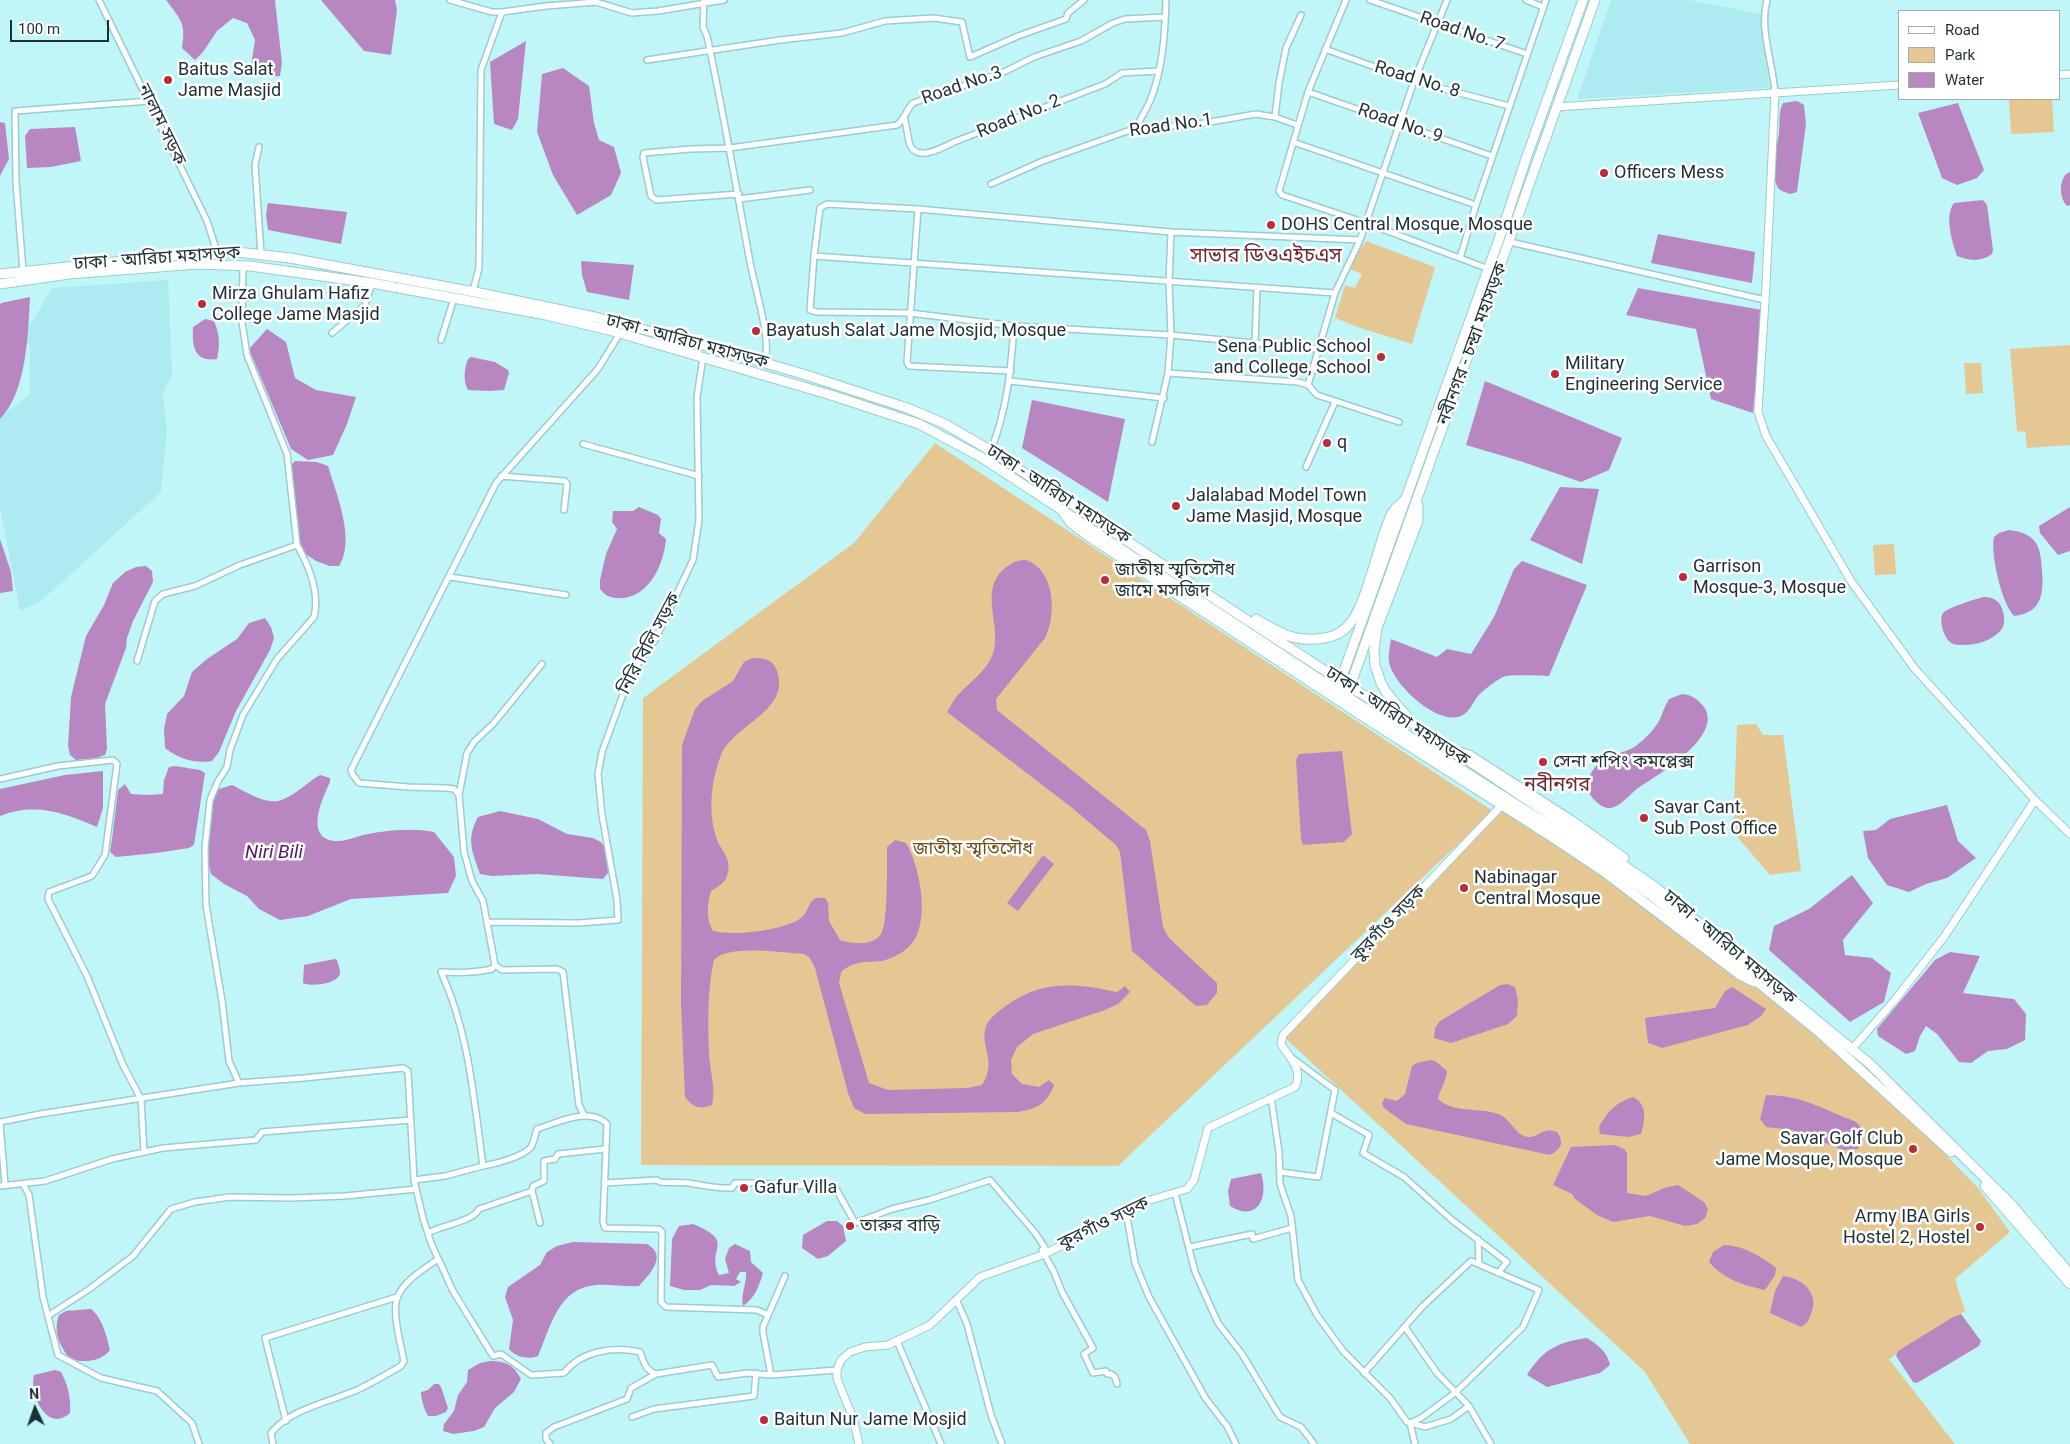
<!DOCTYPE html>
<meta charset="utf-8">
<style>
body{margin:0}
#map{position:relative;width:2070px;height:1444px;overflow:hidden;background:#c1f6f9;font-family:Roboto,sans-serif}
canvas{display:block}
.legend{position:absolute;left:1898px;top:10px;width:162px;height:90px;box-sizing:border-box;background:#fff;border:1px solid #a5adad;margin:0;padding:6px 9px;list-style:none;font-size:15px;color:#1d3133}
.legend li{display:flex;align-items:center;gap:10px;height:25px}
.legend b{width:25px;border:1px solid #a5adad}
.north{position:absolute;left:10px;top:1384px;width:50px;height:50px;-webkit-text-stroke:4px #fff;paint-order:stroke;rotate:357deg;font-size:14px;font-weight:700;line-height:20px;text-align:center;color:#1d3133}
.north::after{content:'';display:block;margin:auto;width:18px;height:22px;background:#1d3133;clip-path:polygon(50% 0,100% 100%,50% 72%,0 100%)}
.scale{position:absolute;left:10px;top:20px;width:99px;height:22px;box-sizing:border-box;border:2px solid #1d3133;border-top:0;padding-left:6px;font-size:15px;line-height:18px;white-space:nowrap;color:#1d3133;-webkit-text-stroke:4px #fff;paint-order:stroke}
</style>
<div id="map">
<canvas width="2070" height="1444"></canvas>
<ul class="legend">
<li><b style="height:6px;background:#fff"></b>Road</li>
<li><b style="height:14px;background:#e5c794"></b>Park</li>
<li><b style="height:14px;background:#b887c2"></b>Water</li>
</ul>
<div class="north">N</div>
<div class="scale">100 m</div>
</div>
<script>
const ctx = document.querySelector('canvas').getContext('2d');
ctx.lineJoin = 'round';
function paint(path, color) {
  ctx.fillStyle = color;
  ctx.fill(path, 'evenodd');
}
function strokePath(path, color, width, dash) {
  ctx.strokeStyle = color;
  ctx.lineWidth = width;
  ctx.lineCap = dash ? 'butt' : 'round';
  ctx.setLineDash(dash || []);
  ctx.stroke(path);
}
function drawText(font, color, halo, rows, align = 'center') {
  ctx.font = font + ' Roboto,"Noto Sans Bengali",sans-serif';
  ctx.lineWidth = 5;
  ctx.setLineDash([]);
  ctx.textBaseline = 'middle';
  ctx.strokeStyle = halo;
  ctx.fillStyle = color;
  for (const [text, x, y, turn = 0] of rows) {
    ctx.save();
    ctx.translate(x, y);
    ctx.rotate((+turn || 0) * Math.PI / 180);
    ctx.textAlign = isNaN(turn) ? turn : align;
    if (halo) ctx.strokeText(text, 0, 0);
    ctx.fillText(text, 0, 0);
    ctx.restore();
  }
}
paint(new Path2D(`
 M1611,0H1689L1761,14L1769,88L1577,99Z
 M168,280L172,373L163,393L167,429L161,492L41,601L20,611L0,508V417L30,394V346L23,337L52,288Z`), '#acebef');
paint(new Path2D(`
 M2009,99H2052L2054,132L2011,134Z
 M1366,241L1435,267L1412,344L1360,328L1335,318L1345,285L1355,288L1362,274L1347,268Z
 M2070,345V445L2027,448L2025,431L2017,432L2010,349Z
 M1964,363H1981L1983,393L1966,394Z
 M935,443L1493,811L1118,1166L641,1165L643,698L854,543Z
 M1894,544L1896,574L1875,575L1873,545Z
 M1756,724L1763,735H1783L1801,871L1770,875L1733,832L1737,725Z
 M1503,804L1740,975L1877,1084L1978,1188L2010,1232L1955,1279L1965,1311L1889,1359L1955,1444H1690L1645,1372L1283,1036Z`), '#e5c794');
paint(new Path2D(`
 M166,0H275L282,63L280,76L262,77L250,72L255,40L247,23L233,18L217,31L203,52L195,60L182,48C186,23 181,20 166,0Z
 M321,0H395L397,10L391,55L364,51Z
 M526,41L518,119L512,130L494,124L490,62Z
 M563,68L589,86L594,123L599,140L614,147L621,173L611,195L577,215L553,175L537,132L542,74Z
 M1797,101L1804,105L1806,124L1797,192L1790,194C1785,192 1779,191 1777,186C1770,171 1776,150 1779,134C1780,124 1778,112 1783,103Z
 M1958,103L1984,170L1977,178L1957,185L1942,178L1918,113Z
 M0,122L5,123L9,159L0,176Z
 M75,127L81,161L51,167L27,168L25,136L30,129Z
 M2070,172V205L2067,206C2059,198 2059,182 2066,174Z
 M1983,200L1987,205L1993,250L1992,254C1981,262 1969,261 1957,256C1952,241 1944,216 1954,203Z
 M268,203L347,212L341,244L268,230L266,214Z
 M1658,234L1755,252L1752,283L1651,263Z
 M581,261L634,265L629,300L587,292L582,275Z
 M1638,288L1762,310L1753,413L1711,399L1696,329L1626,315Z
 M30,297C28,333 27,392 0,419V305L1,303Z
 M205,319L214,321C220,335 220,345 217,359C194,362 192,347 193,327Z
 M267,329L286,342L295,378L316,390L356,397L347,424L333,455L308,460L291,449L249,349Z
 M471,357L495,362L508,370L509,373L504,390L490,391L468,390C463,381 464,369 468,359Z
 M1485,381L1622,438L1609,470L1581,482L1520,461L1466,445Z
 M1032,400L1125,419L1108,502L1022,448Z
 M295,461L317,462L328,466C336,493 356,540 339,566H330L316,561L304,553L298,539L290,466Z
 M1560,487L1599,489L1582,564L1530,540Z
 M639,507L658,515L661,519L659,533L666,539C664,563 651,594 624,598C614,599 606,597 600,589V580L606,554L617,529L612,522L613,511H633Z
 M2070,507V551L2058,555L2040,533L2039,526Z
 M2009,530C2019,531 2030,534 2036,543C2041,551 2041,561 2042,570C2044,593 2042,613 2014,616C2002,604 1990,554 1994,537L1999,533Z
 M0,539L11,572L13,591L0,593Z
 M1026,560C1055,570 1057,614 1045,638L996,699L997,710L1146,830L1150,841L1163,927L1169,938L1217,983V993L1207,1005L1196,1006L1132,951L1120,852L1116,845L1071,807L947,712C951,706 954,698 960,693C969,683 982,674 989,662C1008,633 975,593 1005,568C1013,562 1017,560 1026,560Z
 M1522,561L1587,585L1549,676C1539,676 1510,674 1503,677C1498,679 1481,692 1478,696C1473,702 1469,713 1461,716C1438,726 1393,685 1389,662C1388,656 1390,646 1391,639L1437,657L1447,649L1471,654L1494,617L1514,569Z
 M146,566L152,571L153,582L133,621L127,638L126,648L105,704L107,749L105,755L97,758L76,760L70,755L68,746L71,697L86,636L104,605L113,583L125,572L136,567Z
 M1984,597C1989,597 1994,598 1998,602C2004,608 2007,624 2001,630C1992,641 1976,645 1963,645C1958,645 1952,645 1949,641C1943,635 1938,618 1944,612C1950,607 1975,599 1984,597Z
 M265,618L271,627L274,638L270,650L236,711L219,752L212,761C195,764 179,759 165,748L164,729L167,714L184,696L192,672L207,659L237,639L249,623Z
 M753,658C764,658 773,659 777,671C791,711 733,725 721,755C711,781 708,811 716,837C720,851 733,857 727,876C725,883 717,887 711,891C707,903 706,920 713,931C735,936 778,931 798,920C813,911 805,895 825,898L828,902L829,921L840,940C852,944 875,947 882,932C888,917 887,866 887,847L895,840L906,843C919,865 927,907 918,932C914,945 903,953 891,958C873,966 859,956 841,972L839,983L869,1083L888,1090L967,1088L982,1085C998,1060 979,1047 986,1026C990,1017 999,1011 1007,1005C1042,980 1076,983 1117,992L1125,986L1130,992L1118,1004L1105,1010L1033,1034L1017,1047L1011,1060L1012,1074L1022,1084L1039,1087L1049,1080L1054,1085C1047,1104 1037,1109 1017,1112L865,1114L854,1108L848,1093L815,968L809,957L804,954C784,953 728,944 714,960C707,990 708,1024 709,1054C710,1072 716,1087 712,1105C699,1110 693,1107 685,1097L681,1004L682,745L695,709L702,701L733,681L744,662Z
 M1682,694C1692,695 1698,699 1704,707C1724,736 1658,775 1638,788C1630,794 1621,806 1611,808C1600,810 1583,791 1587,780C1588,777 1591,773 1593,770C1608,749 1619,758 1637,745C1646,738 1655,729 1660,719C1663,712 1665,705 1669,699Z
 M1342,751L1352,834L1344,842L1303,845L1301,839L1296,760L1299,754Z
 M175,766L200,770L205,773L194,845L189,848L156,853L116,857L110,852L112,839L118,790L125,784L131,794L148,795L163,794L164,780L169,767Z
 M103,771V808L97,827C64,813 36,802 0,816V789L65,775Z
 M320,775L330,778V782C323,797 304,837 334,841C347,842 356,836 368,834C388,830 414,828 434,832L454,857L456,876L448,893L351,899L308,916L280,920L259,909L247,896L224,884L211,874L207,859L209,810L216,790L232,785C247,792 267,807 284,799C296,794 308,782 320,775Z
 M1947,805L1958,841L1976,858L1947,878L1926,884L1909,892L1887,885L1868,858L1863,831L1876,830L1890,819Z
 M500,811L538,819L567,834L593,838L601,842L607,851L608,873L603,879L537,874L492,876L480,874C472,851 466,839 478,817Z
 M1043,855L1054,864L1018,911L1007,903Z
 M1852,875L1873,903L1843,940L1845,955L1872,958L1891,973L1884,1002L1850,1022L1769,950L1774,926L1809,909Z
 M1950,952L1980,956L1963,993L2014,999L2026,1014L2025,1040L2007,1049L1988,1051L1971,1063L1959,1062L1937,1034L1926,1026L1920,1036L1915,1051L1906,1054L1878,1036L1877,1029L1935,960Z
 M335,959L337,960C338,965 342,972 339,976C334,984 311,987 303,983L304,965Z
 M1508,984L1515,987L1518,1001L1517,1016L1508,1024L1451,1043L1434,1038L1435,1028L1440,1021L1500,985Z
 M1732,987L1766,1009L1761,1016L1748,1025L1662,1048L1648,1043L1645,1018L1715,1008L1725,991Z
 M1430,1060L1435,1061L1447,1071C1446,1082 1440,1089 1438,1099C1455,1114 1479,1107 1498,1114C1511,1118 1514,1135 1528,1137C1535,1138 1539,1132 1546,1131C1549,1130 1554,1131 1557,1132C1565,1143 1561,1149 1550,1155L1406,1124L1384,1108L1382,1103L1385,1098L1397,1101L1405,1094L1412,1066L1417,1063Z
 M1766,1095C1801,1095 1823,1109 1854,1121C1865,1127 1866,1140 1858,1149L1843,1150L1792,1130L1766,1127L1760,1119Z
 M1633,1097C1648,1104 1645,1121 1641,1134L1628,1137L1600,1134L1599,1127C1607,1112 1616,1102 1633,1097Z
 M1615,1145L1624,1149L1627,1153V1193L1646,1196L1664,1188L1678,1185L1704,1202L1708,1209L1705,1218L1697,1224L1685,1226L1650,1216L1613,1222L1597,1215L1575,1199L1572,1194L1553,1185L1571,1147Z
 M1261,1173C1269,1197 1258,1223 1230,1206L1228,1191L1231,1179Z
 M827,1221H837L843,1226L846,1241L828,1256L818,1259L802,1248L803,1235Z
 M693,1224C737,1242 706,1248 719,1275L729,1273L725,1259L729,1248L735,1244L750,1251L751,1262L763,1273C759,1286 755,1298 743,1306C740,1296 747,1283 746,1272H740L736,1279L741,1282L734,1286L711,1285L700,1290H684L670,1286L672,1239L679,1226Z
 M573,1242L647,1244C668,1255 650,1274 639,1286C625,1287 611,1284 596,1285C558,1288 551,1326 538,1356C529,1360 515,1357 509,1349L513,1320L505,1297L508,1287L540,1265L547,1252L557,1246Z
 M1724,1245C1745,1246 1760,1256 1776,1268L1775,1275L1765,1290C1742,1285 1724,1279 1709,1262L1713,1252Z
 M1783,1276C1803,1278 1820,1294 1811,1314C1809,1320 1807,1324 1801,1327L1770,1313L1775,1291Z
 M91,1309C102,1317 107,1337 110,1350C101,1362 83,1363 70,1359C59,1345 53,1331 59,1315L66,1311Z
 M1961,1314L1981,1341L1979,1346L1917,1383L1913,1382L1896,1356L1898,1351L1953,1317Z
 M1587,1338C1598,1345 1607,1351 1610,1365L1600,1373L1547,1387L1527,1375C1542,1350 1558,1342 1587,1338Z
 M490,1361C505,1361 514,1365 521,1379L514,1392L495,1408L484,1427L474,1431L453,1434L443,1431L444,1424L454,1411L458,1395L467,1382L468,1370L480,1363Z
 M55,1370L61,1372C68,1385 71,1398 70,1413C47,1434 29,1394 34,1375Z
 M434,1384H439L441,1387L448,1408L446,1412L436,1416H428C424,1409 421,1399 421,1392L428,1390Z`), '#b887c2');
const minor = new Path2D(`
 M99,0L207,221L217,252
 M450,0L492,12H502
 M704,0L703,27L707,36C723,111 736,186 750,262C754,285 773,343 764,363
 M1346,0L1308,92L1279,191L1282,195L1366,223L1489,269
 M1370,0L1527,54
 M1526,0L1543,7
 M1767,0C1759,29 1773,63 1775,93
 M596,2L632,13L658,11L724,0
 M1325,49L1414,81L1509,106
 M647,60L780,40L842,33L885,21L933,18L962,22L970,57L1018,36L1066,19L1068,13L1084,0
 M1308,92L1492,156
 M904,117C907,126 907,136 910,145C917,162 942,148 954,142L1105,84L1122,73L1158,71
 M1275,117L1279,83L1286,48L1301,15
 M1136,128C1140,119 1146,110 1150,101C1163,69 1165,33 1166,0
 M1293,142L1476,205
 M259,147L255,165L261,254
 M991,184L1043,161L1136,128L1193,125L1256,114L1275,117L1297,125
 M739,194L656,200L651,196L643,157L644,153L690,149L730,148L897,125C905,119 906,110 913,103L1006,71L1034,57L1081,41L1113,23L1125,19L1165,17
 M739,199L810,190
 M918,209L907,362L909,366L1011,371
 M1510,242L1765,300
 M814,256L1335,293
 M1460,258L1476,205L1546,0
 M23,271L16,182L15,111L150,101
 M473,291L479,268L481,70L502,12L546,6L596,2L595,0
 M332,333L365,305L372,283
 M441,340L454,298
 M1255,343L1257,288
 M1317,349L1171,335L1014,326L910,313L817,312L810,310L814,256L820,208L827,204L918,209L1171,232L1360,240
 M1168,373L1298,382L1308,385L1317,395L1399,422
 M1010,381L1164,398
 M1308,385L1335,293L1360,240L1414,81L1447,0
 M1152,442L1168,373L1171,335L1169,282L1171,232
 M583,444L699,476
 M991,450C1007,410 1011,369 1014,326
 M1306,467L1335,402
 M501,476L565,481L567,484L564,510
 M450,577L566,595
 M137,661L155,601L163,594L195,586L240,565L297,545L287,454L247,355L242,322L243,266
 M0,779L58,766L113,760L117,764L105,855L92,876L49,892L48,899L87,976L123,1065L141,1099L144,1152
 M459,795L454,789L447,788L408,787L359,783L353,775L351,770L496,483L598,369L620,333
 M487,922L578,923L618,920L617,900L602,815L598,774L602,752L630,675L655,640L693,560L699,520L697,397L703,357
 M495,965L483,901L472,881L464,852L459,795L467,753L474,742L493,724L542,664
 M495,965L502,970L557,969L563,972L579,1105L584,1115
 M239,1083L229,1061L222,1001L206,905L205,848L210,800L218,781L227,767L230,750L243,715L277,659L314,617C320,593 309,566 297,545
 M1271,1097L1279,1152L1280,1184L1291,1216L1298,1280L1317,1315L1343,1351L1390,1398L1407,1422L1425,1427L1451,1419L1469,1406
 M1331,1113L1369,1135L1363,1153L1404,1177L1452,1220L1507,1262L1498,1273
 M0,1122L40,1114L239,1083L304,1078L403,1068L408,1071L414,1180L423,1218L431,1243L453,1291L493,1356L501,1354L531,1375L564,1373C581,1351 613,1346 640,1352C644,1362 645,1370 656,1374L712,1365L718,1377L747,1373L771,1375L837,1370
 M0,1123L5,1184
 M483,1166C495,1164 523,1157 531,1147C534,1143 535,1134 537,1129C557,1123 590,1106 607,1124L603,1222L605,1228L659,1229L662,1232L661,1302L666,1307L757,1310L768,1315
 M1280,1172L1318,1177L1335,1090L1292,1058
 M414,1180L445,1176L483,1166C474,1100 469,1032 441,972C458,973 475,973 492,969L495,965
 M605,1183L657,1180L660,1182C669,1183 679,1182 688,1183C703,1185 716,1189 732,1188L735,1183H763L787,1186L831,1185L835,1187L855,1223L892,1209L929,1200L990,1180L1036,1234L1045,1248L1042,1250L1054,1272L1062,1292L1093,1348L1084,1354L1093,1373L1106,1371L1107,1374H1111L1115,1377L1117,1384
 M23,1184L29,1195L43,1297L58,1355L101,1378L157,1391L192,1423L199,1444
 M0,1186L45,1181L112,1159L163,1148L256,1140L262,1132L411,1120
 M532,1191L540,1223
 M1175,1193L1195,1272L1218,1323L1242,1354L1280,1417L1301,1427L1314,1444
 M1126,1211L1135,1263L1149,1297L1206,1399L1227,1426L1236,1444
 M428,1233C441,1225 473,1222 479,1209L532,1191L533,1186L544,1181V1161L555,1159L558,1154L605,1149
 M1478,1239L1479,1264
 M1190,1247L1252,1234L1253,1239L1292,1228
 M956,1299L967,1324L991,1415L1002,1444
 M49,1315L88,1290L133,1256L171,1209L195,1202L230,1197L290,1198L345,1196L416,1189
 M1405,1327L1437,1373L1469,1406L1491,1444
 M897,1341L941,1444
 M1364,1373L1422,1307L1471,1261L1539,1290L1523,1327L1455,1393L1421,1418L1410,1423L1415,1444
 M771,1375L763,1333V1327L785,1276
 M632,1417L654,1409L754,1396L756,1373
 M286,1421L265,1338L397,1297
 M273,1444L271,1433C290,1409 329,1402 357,1390C372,1383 387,1374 401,1366L404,1361C401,1346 391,1310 398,1296C405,1280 424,1269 438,1259
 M550,1444L546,1439V1433L554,1427L627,1399L631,1388L656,1374`);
const tertiary = new Path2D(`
 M2059,75L2070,74
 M1775,93L1766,285L1758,412L1766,436L1851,581L1915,669L2035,800L2070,834
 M1556,107L1899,85
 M1852,1049L1894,1001L1944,937L2035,800
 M859,1444L853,1418L837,1379V1370L841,1360L850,1352L865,1347L888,1345L930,1325L980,1277L1042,1255L1065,1244L1096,1225L1140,1203L1187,1189L1194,1180L1208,1128L1295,1087C1304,1070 1289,1057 1281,1044L1283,1035L1503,804`);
const trunk = new Path2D(`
 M0,274L200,253L237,252L290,258L480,293L595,317L711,347L806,375L907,408L943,423L993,452L1201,590L1350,687L1415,725L1553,817L1654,886L1870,1064L2011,1204L2070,1274
 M0,284L69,274L197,264L250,266L372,283L546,315L609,330L831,395L919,424L981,457L1316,677L1588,850L1652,896L1819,1032L1951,1152
 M1063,512L1071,523L1085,534L1367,719L1558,841L1603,871L1740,975L1754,982
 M1256,619C1280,633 1295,643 1324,638C1331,637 1339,634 1345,629C1367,611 1378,540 1392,513C1395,508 1401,503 1406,499
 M1339,685L1504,225L1527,156L1583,0
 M1348,692L1595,0
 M1409,719L1386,692L1381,683L1375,665L1374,649L1377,628L1418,521V505
 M1459,752L1469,755L1572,821L1624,858
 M1985,1186L2070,1284`);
strokePath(minor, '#99cdd0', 8);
strokePath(tertiary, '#99cdd0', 9);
strokePath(trunk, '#99cdd0', 11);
strokePath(minor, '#fff', 5);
strokePath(tertiary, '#fff', 7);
strokePath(trunk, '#fff', 9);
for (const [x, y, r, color] of [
 [168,80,5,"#bb2b3b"],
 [1604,173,5,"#bb2b3b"],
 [1271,225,5,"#bb2b3b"],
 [202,304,5,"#bb2b3b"],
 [756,331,5,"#bb2b3b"],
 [1381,357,5,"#bb2b3b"],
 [1555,374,5,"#bb2b3b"],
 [1327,443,5,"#bb2b3b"],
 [1176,506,5,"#bb2b3b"],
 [1683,577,5,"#bb2b3b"],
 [1105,580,5,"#bb2b3b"],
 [1543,762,5,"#bb2b3b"],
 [1644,818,5,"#bb2b3b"],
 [1464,888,5,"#bb2b3b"],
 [1913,1149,5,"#bb2b3b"],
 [744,1188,5,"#bb2b3b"],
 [850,1226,5,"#bb2b3b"],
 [1980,1227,5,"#bb2b3b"],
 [764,1420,5,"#bb2b3b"]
]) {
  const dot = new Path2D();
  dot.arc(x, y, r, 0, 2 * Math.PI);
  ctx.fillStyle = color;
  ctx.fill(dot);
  strokePath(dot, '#fff', 2);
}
drawText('18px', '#1d3133', '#fff', [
 ["Road No. 7",1462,32,19],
 ["Road No. 8",1417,80,17],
 ["Road No.3",962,86,-19],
 ["Road No. 2",1019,117,-22],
 ["Road No. 9",1400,124,19],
 ["নালাম সড়ক",161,125,64],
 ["Road No.1",1171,126,-8],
 ["ঢাকা - আরিচা মহাসড়ক",157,259,-4],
 ["ঢাকা - আরিচা মহাসড়ক",687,342,15],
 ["নবীনগর - চন্দ্রা মহাসড়ক",1473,344,-70],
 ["ঢাকা - আরিচা মহাসড়ক",1058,495,33],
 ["নিরি বিলি সড়ক",650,644,-62],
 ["ঢাকা - আরিচা মহাসড়ক",1397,717,33],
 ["কুরগাঁও সড়ক",1389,924,-46],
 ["ঢাকা - আরিচা মহাসড়ক",1729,948,40],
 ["কুরগাঁও সড়ক",1104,1224,-26]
]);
drawText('18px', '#1d3133', '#fff', [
 ["Baitus Salat",178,70],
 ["Jame Masjid",178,91],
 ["Officers Mess",1614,173],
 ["DOHS Central Mosque, Mosque",1281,225],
 ["Mirza Ghulam Hafiz",212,294],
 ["College Jame Masjid",212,315],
 ["Bayatush Salat Jame Mosjid, Mosque",766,331],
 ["Sena Public School",1371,347,"right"],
 ["and College, School",1371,368,"right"],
 ["Military",1565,364],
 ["Engineering Service",1565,385],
 ["q",1337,443],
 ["Jalalabad Model Town",1186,496],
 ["Jame Masjid, Mosque",1186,517],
 ["Garrison",1693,567],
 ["Mosque-3, Mosque",1693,588],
 ["জাতীয় স্মৃতিসৌধ",1115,570],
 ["জামে মসজিদ",1115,591],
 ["সেনা শপিং কমপ্লেক্স",1553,762],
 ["Savar Cant.",1654,808],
 ["Sub Post Office",1654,829],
 ["Nabinagar",1474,878],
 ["Central Mosque",1474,899],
 ["Savar Golf Club",1903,1139,"right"],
 ["Jame Mosque, Mosque",1903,1160,"right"],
 ["Gafur Villa",754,1188],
 ["Army IBA Girls",1970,1217,"right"],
 ["Hostel 2, Hostel",1970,1238,"right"],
 ["তারুর বাড়ি",860,1226],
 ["Baitun Nur Jame Mosjid",774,1420]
], 'left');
drawText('18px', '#6c501c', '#fff', [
 ["জাতীয় স্মৃতিসৌধ",973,849]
]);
drawText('italic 19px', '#571c63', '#fff', [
 ["Niri Bili",274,853]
]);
drawText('20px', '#6e282b', '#fff', [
 ["সাভার ডিওএইচএস",1266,257],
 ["নবীনগর",1557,786]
]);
</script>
